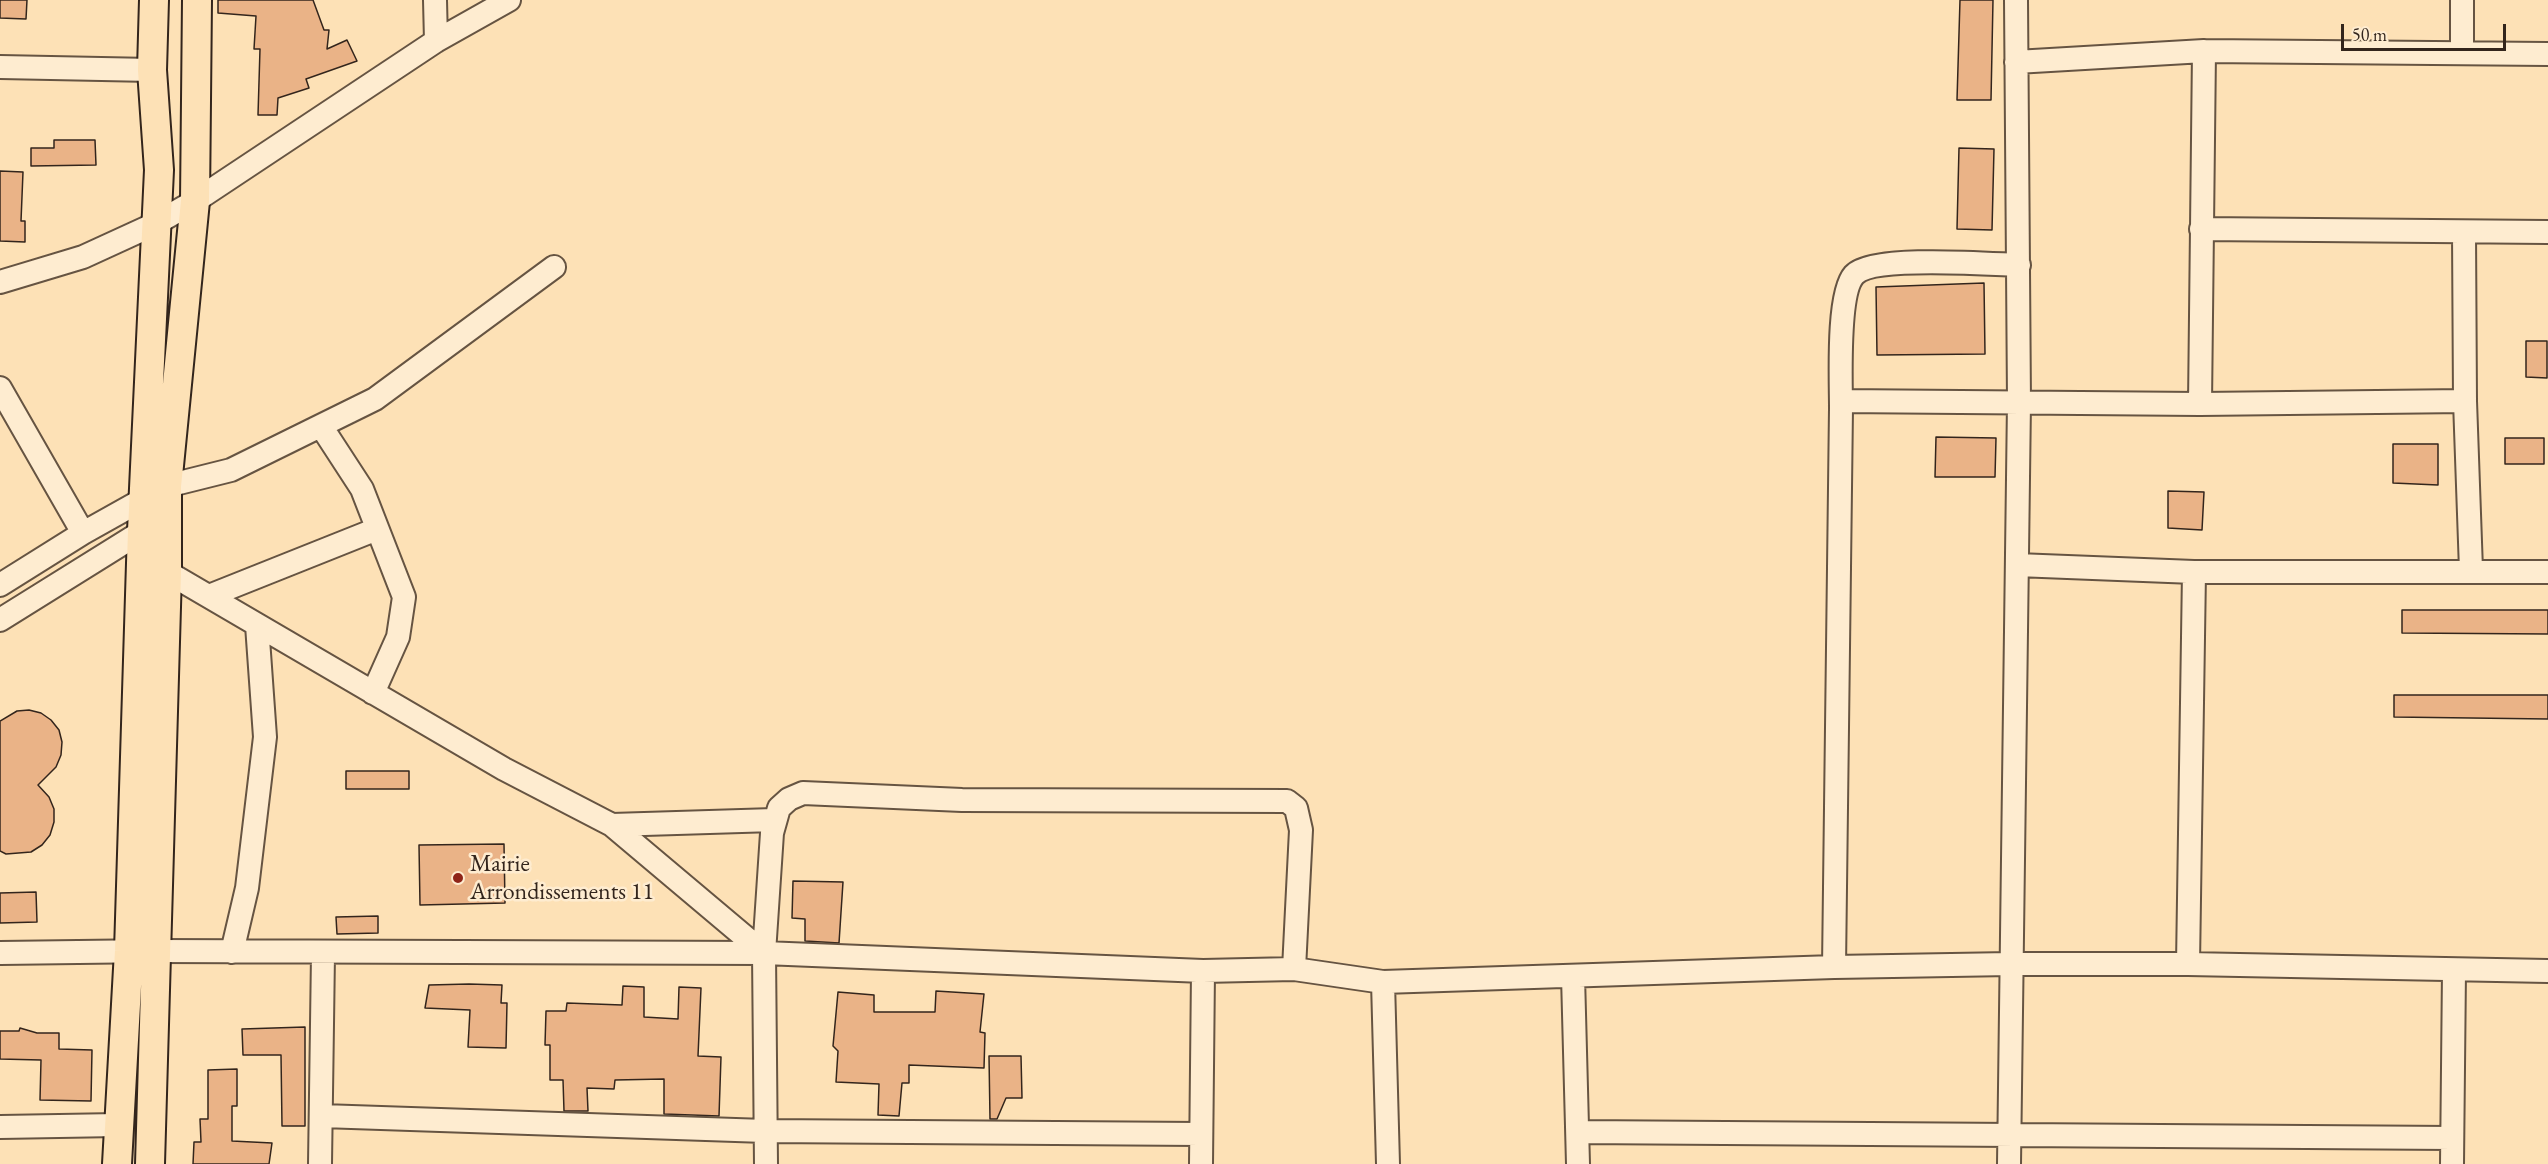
<!DOCTYPE html>
<style>
body{margin:0}
#map{position:relative;width:2548px;height:1164px;overflow:hidden;background:#fde1b6;font-family:"EB Garamond",serif}
canvas{display:block}
.scale{position:absolute;left:2341px;top:24px;width:165px;height:27px;box-sizing:border-box;border:3px solid #33251c;border-top:0;padding-left:8px;font-size:18px;line-height:21px;white-space:nowrap;color:#33251c;-webkit-text-stroke:4px #feecd0;paint-order:stroke}
</style>
<div id="map">
<canvas width="2548" height="1164"></canvas>
<div class="scale">50 m</div>
</div>
<script>
const ctx = document.querySelector('canvas').getContext('2d');
ctx.lineJoin = 'round';
function paint(path, color) {
  ctx.fillStyle = color;
  ctx.fill(path, 'evenodd');
}
function strokePath(path, color, width, dash) {
  ctx.strokeStyle = color;
  ctx.lineWidth = width;
  ctx.lineCap = dash ? 'butt' : 'round';
  ctx.setLineDash(dash || []);
  ctx.stroke(path);
}
function drawText(font, color, halo, rows, align = 'center') {
  ctx.font = font + ' "EB Garamond",serif';
  ctx.lineWidth = 5;
  ctx.setLineDash([]);
  ctx.textBaseline = 'middle';
  ctx.strokeStyle = halo;
  ctx.fillStyle = color;
  for (const [text, x, y, turn = 0] of rows) {
    ctx.save();
    ctx.translate(x, y);
    ctx.rotate((+turn || 0) * Math.PI / 180);
    ctx.textAlign = isNaN(turn) ? turn : align;
    if (halo) ctx.strokeText(text, 0, 0);
    ctx.fillText(text, 0, 0);
    ctx.restore();
  }
}
const building = new Path2D(`
 M0,0H27L26,19L0,18Z
 M218,0H313L324,30H329L327,49L347,40L357,61L306,79L309,88L278,98L277,115H258L260,49H254L256,16L218,13Z
 M1960,0H1993L1991,100H1957Z
 M54,140H95L96,165L31,166V148H54Z
 M1959,148L1994,149L1992,230L1957,229Z
 M0,171L23,172L21,221H25V242L0,241Z
 M1984,283L1985,354L1877,355L1876,287Z
 M2526,341H2547V378L2526,377Z
 M1936,437L1996,438L1995,477H1935Z
 M2505,438H2544V464H2505Z
 M2393,444H2438V485L2393,483Z
 M2168,491L2204,492L2202,530L2168,528Z
 M2402,610H2548V634L2402,633Z
 M2394,695H2548V719L2394,717Z
 M29,710L41,713L51,720L59,730L62,742L61,755L56,767L38,785L49,797L54,809V822L50,835L42,845L31,852L6,854L0,851V721L17,711Z
 M346,771H409V789H346Z
 M504,844L505,903L420,905L419,845Z
 M793,881L843,882L839,943L805,941V919L792,918Z
 M36,892L37,922L0,923V893Z
 M378,916V933L337,934L336,917Z
 M469,984L502,985L501,1003H507L506,1048L468,1047L470,1010L425,1008L429,985Z
 M623,986L644,987V1017L678,1019L679,987L701,988L698,1056L721,1057L719,1116L664,1114V1079L615,1080L614,1089L587,1088L588,1111H564L563,1080H550V1045H545L546,1011H566L567,1003L622,1005Z
 M936,991L984,994L980,1032L985,1033L984,1068L909,1065V1083H902L899,1116L878,1115L879,1084L836,1082L838,1051L833,1046L838,992L874,995V1012H935Z
 M305,1027V1126H282L281,1055H243L242,1029Z
 M20,1028L37,1033H59V1049L92,1050L91,1101L40,1100L41,1060L0,1059V1031H19Z
 M989,1056H1021L1022,1098H1006L997,1119H990Z
 M237,1069V1106H232V1141L272,1143L269,1164H193L194,1142H201L200,1119H208V1070Z`);
paint(building, '#eab387');
strokePath(building, '#33251c', 1.5);
const minor = new Path2D(`
 M435,0L436,41
 M2462,52V0
 M2016,62L2204,51L2548,54
 M0,67L152,70
 M2201,229L2548,232
 M2464,232L2465,401L2471,570
 M0,282L83,257L155,224L195,201L436,41L509,0
 M0,388L83,533
 M1841,401L2200,404L2465,401
 M2200,404L2204,51
 M321,426L362,489L404,597L398,637L373,693
 M2017,565L2194,572H2548
 M167,572L504,769L612,825L764,953
 M0,585L83,533L167,486L231,470L375,399L554,267
 M209,596L377,529
 M0,620L154,524
 M612,825L774,820
 M232,952L247,888L265,737L257,625
 M0,953L156,951L764,953L1203,971L1294,969L1383,982L1834,967L2010,964H2188L2548,971
 M2188,964L2194,572
 M1834,967C1836,781 1839,594 1841,408C1841,380 1837,294 1854,275C1872,255 1989,264 2019,265
 M1573,976L1578,1164
 M1383,982L1388,1164
 M322,1116L765,1131L1200,1134
 M0,1127L118,1125
 M1579,1132L2452,1138
 M320,1164L323,954
 M766,1164L764,953L772,833L779,808L789,799L803,793L962,800L1287,801L1296,808L1301,830L1294,969
 M1201,1164L1203,971
 M2009,1164L2019,402L2016,0
 M2452,1164L2454,971`);
const major = new Path2D(`
 M117,1164L129,951L142,531L159,170L152,70L154,0
 M150,1164L167,572V486L195,201L197,0`);
strokePath(minor, '#665442', 26);
strokePath(major, '#33251c', 32);
strokePath(minor, '#feecd0', 22);
strokePath(major, '#fde1b6', 28);
for (const [x, y, r, color] of [
 [458,878,6,"#8f2418"]
]) {
  const dot = new Path2D();
  dot.arc(x, y, r, 0, 2 * Math.PI);
  ctx.fillStyle = color;
  ctx.fill(dot);
  strokePath(dot, '#feecd0', 2);
}
drawText('24px', '#33251c', '#feecd0', [
 ["Mairie",470,864],
 ["Arrondissements 11",470,892]
], 'left');
</script>
